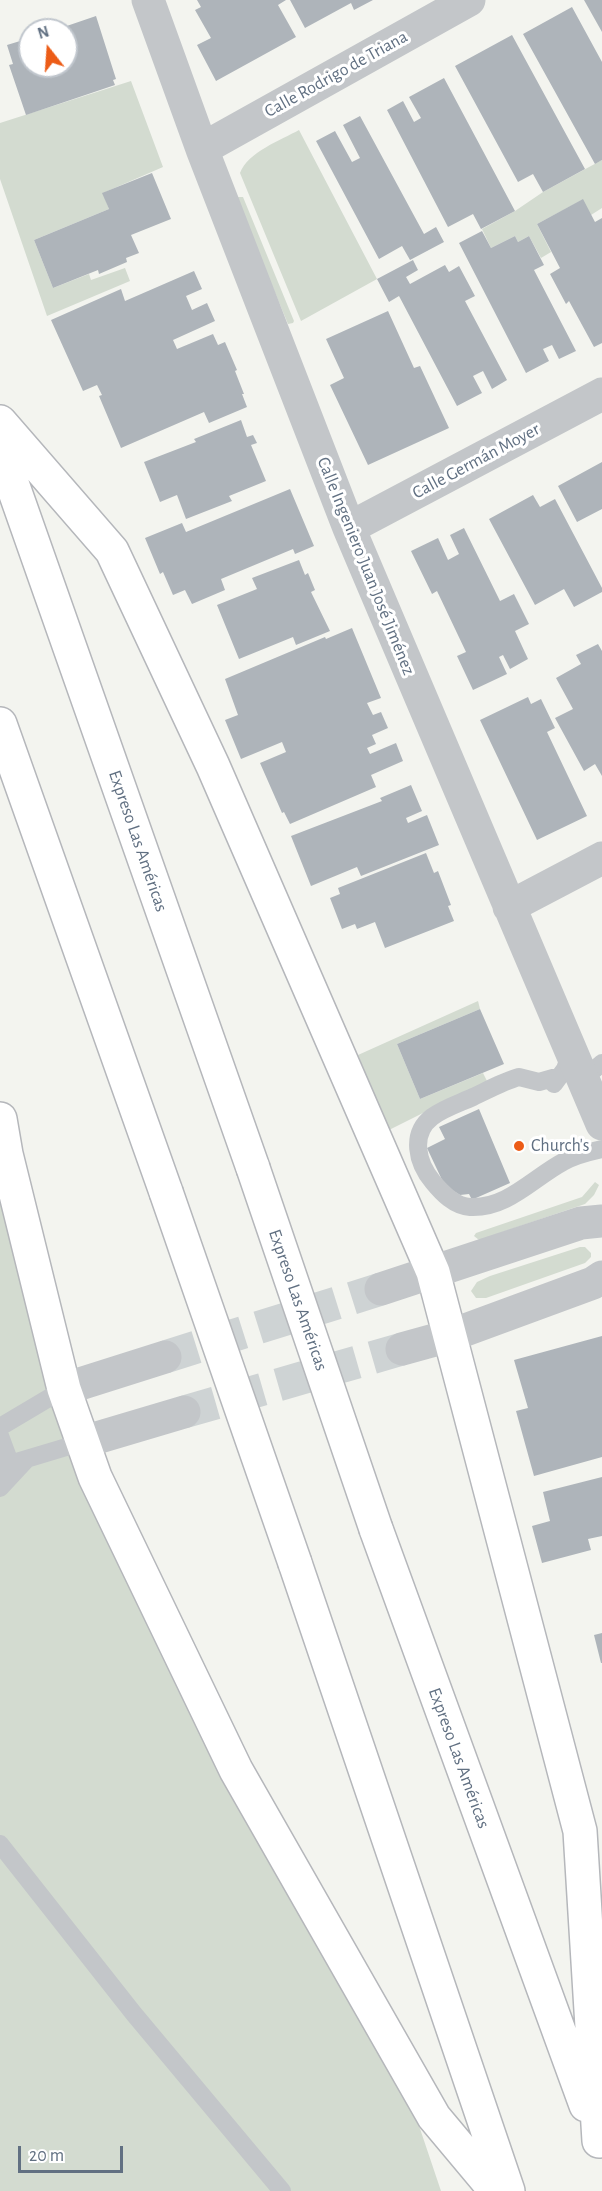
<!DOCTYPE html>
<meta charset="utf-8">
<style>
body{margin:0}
#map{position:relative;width:602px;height:2191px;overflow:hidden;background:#f3f4ef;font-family:"Alegreya Sans",sans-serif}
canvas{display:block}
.north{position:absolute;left:18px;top:18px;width:60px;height:60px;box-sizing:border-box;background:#fff;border:2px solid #c0c6cd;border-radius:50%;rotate:343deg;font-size:16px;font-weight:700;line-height:24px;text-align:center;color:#617082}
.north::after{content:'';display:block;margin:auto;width:21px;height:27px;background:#ec5c17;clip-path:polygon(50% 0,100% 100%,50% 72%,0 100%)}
.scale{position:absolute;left:18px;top:2146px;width:105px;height:27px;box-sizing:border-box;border:3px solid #617082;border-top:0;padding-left:8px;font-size:18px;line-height:21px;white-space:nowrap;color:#617082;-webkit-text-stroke:4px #fff;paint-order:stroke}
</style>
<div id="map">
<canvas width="602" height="2191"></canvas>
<div class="north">N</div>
<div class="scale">20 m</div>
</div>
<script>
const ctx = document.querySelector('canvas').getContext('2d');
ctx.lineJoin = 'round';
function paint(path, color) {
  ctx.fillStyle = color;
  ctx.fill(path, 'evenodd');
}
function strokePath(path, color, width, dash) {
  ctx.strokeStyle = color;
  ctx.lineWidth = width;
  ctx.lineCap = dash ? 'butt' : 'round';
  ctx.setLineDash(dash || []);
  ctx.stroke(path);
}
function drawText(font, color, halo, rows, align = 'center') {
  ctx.font = font + ' "Alegreya Sans",sans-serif';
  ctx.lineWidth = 6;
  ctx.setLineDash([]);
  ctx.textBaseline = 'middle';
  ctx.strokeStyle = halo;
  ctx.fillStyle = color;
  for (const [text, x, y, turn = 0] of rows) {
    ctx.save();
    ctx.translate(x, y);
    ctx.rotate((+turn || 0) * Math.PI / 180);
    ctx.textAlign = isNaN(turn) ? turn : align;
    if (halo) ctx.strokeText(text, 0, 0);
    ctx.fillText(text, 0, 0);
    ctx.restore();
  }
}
paint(new Path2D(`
 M131,81L163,167L103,193L109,209L34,240L53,288L89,274L91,280L125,268L130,281L47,316L0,179V123Z
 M299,130L377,279L301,321L240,173C248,152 281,140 299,130Z
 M602,160V208L591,215L582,200L537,224L551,252L541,258L529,236L518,242L515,236L491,248L482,229L515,211L543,192Z
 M238,197H243L294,321L293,323L288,324L236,199Z
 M478,1001L480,1009L397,1044L420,1099L483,1073L487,1081L389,1130L358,1055Z
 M0,1174L30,1309L35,1341L81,1485L411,2102L441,2191H0Z
 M595,1182L599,1185L594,1195L585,1204L479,1240L474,1236L476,1233L582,1197Z
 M580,1247H585L591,1253V1257L585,1263L486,1298H476L471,1291L477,1282L490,1276Z`), '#d3dbd0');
paint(new Path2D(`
 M197,0H286L278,5L296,37L216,81L197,45L211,38L195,10L201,7Z
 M290,0H373L354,10L351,3L305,28Z
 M584,0H602V32Z
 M572,7L602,62V160L595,164L523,34Z
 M96,16L116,79L113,80L115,85L26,115L9,65L13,64L7,45L30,38V66H66V30H55Z
 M512,35L585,169L543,192L533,174L518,182L455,66Z
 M444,78L515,211L481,229L473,214L448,227L387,110L403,101L414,122L421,118L409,97Z
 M360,116L424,234L436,227L444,242L410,260L402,246L379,259L316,141L335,131L352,162L360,158L343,125Z
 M152,173L171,219L131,235L139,253L126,258L127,262L99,274L98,270L53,288L34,240L109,209L102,193Z
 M583,199L595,222L602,218V343L594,347L569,301L566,304L550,274L560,268L537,224Z
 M482,231L491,248L515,236L518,242L529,236L544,265L534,270L576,351L559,359L552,345L543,349L549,361L526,373L459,243Z
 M413,260L418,270L406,277L410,284L445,265L449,272L459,266L475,296L465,301L507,380L492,389L483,371L473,376L482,393L457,406L399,296L389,302L377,279Z
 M194,271L202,289L186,296L192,310L207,303L215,321L173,340L177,349L213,334L218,345L225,342L237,370L235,371L244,394H242L247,407L209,423L204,412L121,448L99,396L102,395L97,385L83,391L51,320L121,289L125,301Z
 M388,311L414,368L420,366L449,428L368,465L330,385L344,378L326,339Z
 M241,420L247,437L253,435L257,443L251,445L266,481L229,496L232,501L186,519L177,495L160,502L144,462L196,442L194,439Z
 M602,462V509L577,522L558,486Z
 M290,489L314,546L295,554L293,549L221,579L225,590L192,604L185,590L173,595L163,572L160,574L145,538L182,523L186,532Z
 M533,495L540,507L555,499L602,588V592L574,607L564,589L535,605L489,519Z
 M464,528L500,601L514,594L529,624L515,631L528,659L510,669L503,655L499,657L507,674L473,690L457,656L466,652L437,591L432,594L411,551L438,538L448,560L459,554L450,535Z
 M299,560L305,575L308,573L315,590L311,592L330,631L296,645L293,637L239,659L217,605L257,589L252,578Z
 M352,628L381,698L367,703L373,715L381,712L388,728L372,735L376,744L367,748L370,754L396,743L403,761L371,775L376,787L290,824L284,812L282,813L260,763L286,752L282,742L241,759L225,720L238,715L225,679L325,637L326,639Z
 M598,644L602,651V776L595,764L584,771L555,718L573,709L556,678L581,664L576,655Z
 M528,697L531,704L541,699L555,728L547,732L587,816L537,840L480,720Z
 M411,785L422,811L406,818L408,823L427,815L439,845L361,876L357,867L311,886L291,836L382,801L380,798Z
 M426,853L434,873L438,871L451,905L448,906L454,921L385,948L375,922L357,929L355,924L342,929L330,898L340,894L338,888Z
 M480,1009L504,1064L420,1099L397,1044Z
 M479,1109L510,1183L476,1198H471L469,1194L460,1195L450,1189L443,1182L427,1148L445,1139L439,1127Z
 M602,1336V1457L534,1476L516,1411L528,1408L514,1360Z
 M602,1477V1536L588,1539L591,1550L542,1563L532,1526L550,1521L543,1492Z
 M602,1633V1663H601L594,1635Z`), '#aeb4ba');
strokePath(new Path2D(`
 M165,1357L381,1289
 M184,1412L402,1349`), '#ced3d4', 33, [33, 16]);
const motorway = new Path2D(`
 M0,422L112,551L213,766L433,1272L580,1831L599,2141
 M0,449L253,1168
 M0,724L166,1192
 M0,1119L6,1154L64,1389L95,1477L236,1770L434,2117L496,2191
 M376,1529L586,2105
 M295,1563L508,2191`);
strokePath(motorway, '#b5b7bb', 36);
strokePath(new Path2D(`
 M571,1053L565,1069L554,1084L553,1078L539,1082L519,1077C504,1081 488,1090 473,1097C460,1103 444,1108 432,1117C410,1134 417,1163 433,1182C442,1193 454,1206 470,1207C507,1209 533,1178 563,1162C575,1155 588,1152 602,1149
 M586,1087L588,1075L602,1063
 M0,1427L64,1389
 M0,1436L10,1463
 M0,1467L83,1442
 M0,1488L26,1460
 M0,1844L134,2014L282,2191`), '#c3c6c9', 18);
strokePath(new Path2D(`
 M148,0L202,149L349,528L602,1124
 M202,149L469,0
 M349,528L602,394
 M509,907L602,858`), '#c3c6c9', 33);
strokePath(new Path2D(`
 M381,1289L581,1223L602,1221
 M402,1349L449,1336L593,1283L602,1277
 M64,1389L165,1357
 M83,1442L184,1412`), '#c3c6c9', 33);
strokePath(motorway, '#fff', 33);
const motorwayBridge = new Path2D(`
 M253,1168L376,1529
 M166,1192L295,1563`);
strokePath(motorwayBridge, '#b5b7bb', 36, []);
strokePath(motorwayBridge, '#fff', 33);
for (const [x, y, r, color] of [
 [519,1146,6,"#ec5c17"]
]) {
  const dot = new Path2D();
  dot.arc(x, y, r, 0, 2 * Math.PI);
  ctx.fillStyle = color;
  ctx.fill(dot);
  strokePath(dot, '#fff', 2);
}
drawText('18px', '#617082', '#fff', [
 ["Calle Rodrigo de Triana",336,74,-29],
 ["Calle Germán Moyer",476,461,-28],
 ["Calle Ingeniero Juan José Jiménez",366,566,68],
 ["Expreso Las Américas",138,841,71],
 ["Expreso Las Américas",298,1300,71],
 ["Expreso Las Américas",459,1758,70]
]);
drawText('18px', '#617082', '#fff', [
 ["Church's",531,1146]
], 'left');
</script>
